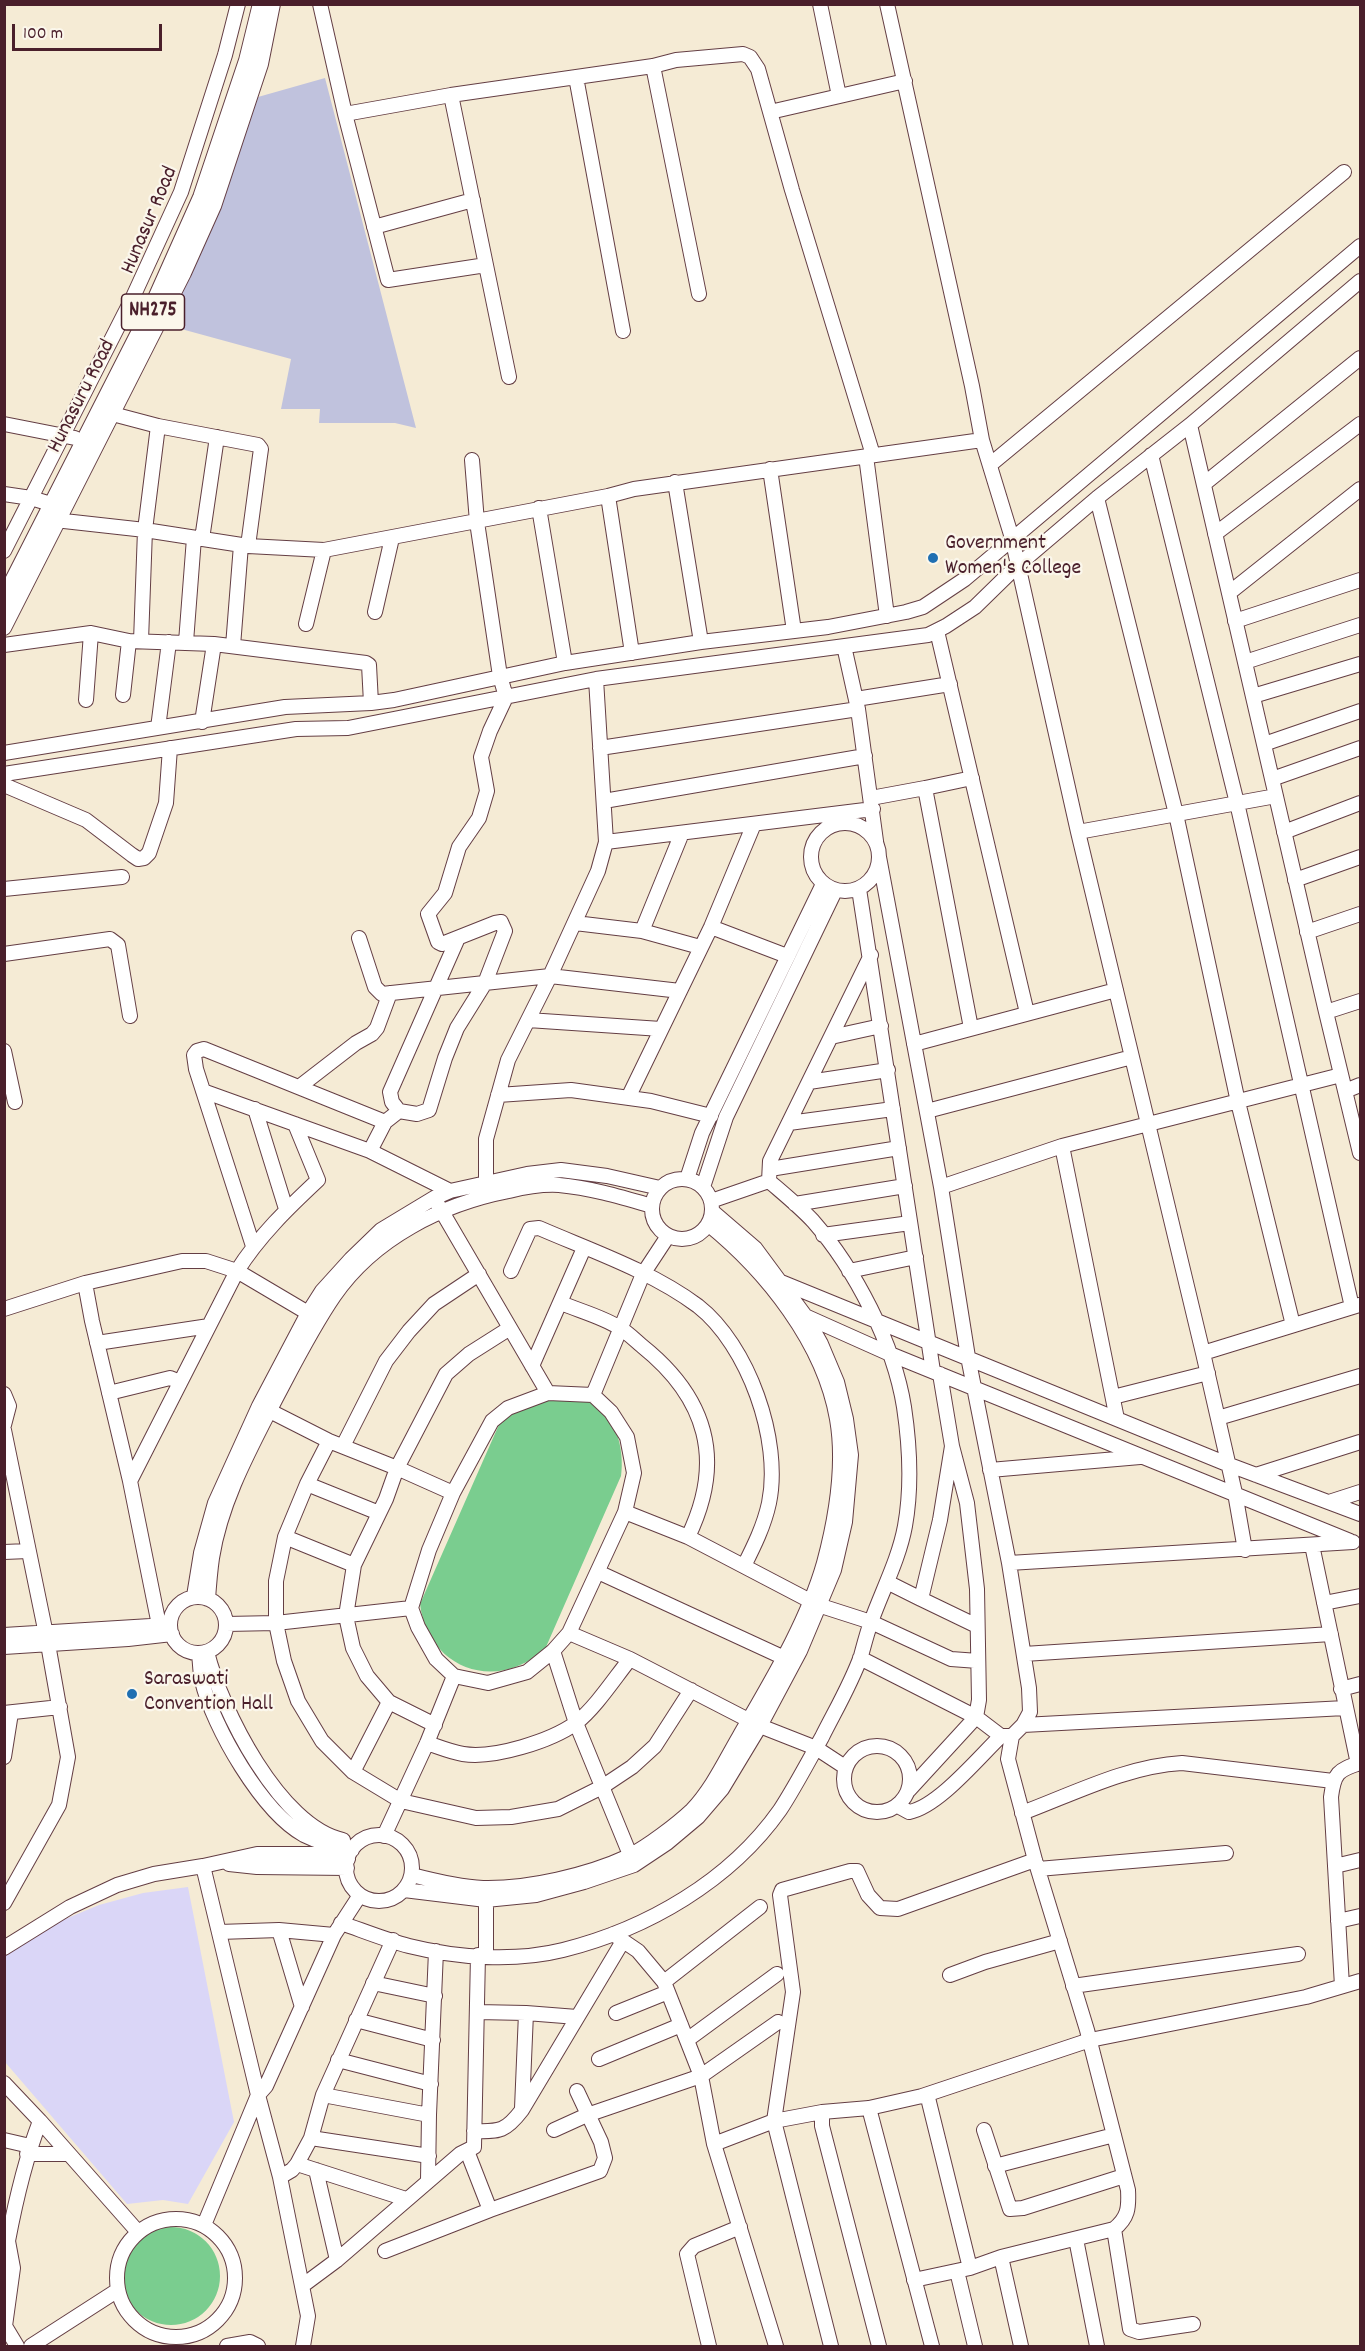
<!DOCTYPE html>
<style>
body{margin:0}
#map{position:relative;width:1365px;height:2351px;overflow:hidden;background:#f5ebd5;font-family:Dekko,sans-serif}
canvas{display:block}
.frame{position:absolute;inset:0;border:6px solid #4a1f2b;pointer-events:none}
.scale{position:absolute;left:12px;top:24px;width:150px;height:27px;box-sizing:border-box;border:3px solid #4a1f2b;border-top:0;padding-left:8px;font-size:18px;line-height:21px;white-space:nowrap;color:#4a1f2b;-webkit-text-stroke:4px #fbf7ec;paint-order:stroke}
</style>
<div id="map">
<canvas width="1365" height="2351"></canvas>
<div class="frame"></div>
<div class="scale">100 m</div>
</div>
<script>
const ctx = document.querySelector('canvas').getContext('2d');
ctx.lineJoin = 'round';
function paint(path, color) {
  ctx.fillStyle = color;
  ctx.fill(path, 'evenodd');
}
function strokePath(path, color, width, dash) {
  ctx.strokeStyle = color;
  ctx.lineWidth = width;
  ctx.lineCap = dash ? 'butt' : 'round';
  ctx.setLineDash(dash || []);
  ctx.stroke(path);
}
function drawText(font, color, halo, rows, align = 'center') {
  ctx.font = font + ' Dekko,sans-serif';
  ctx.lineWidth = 4.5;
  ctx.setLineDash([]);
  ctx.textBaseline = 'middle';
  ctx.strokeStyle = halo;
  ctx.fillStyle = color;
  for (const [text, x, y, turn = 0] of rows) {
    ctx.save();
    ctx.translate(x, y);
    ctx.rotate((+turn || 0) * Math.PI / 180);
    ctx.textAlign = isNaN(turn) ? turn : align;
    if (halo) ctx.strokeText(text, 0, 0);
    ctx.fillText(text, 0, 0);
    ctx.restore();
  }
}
paint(new Path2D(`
 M188,1887L234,2122L188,2204L163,2200L127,2204L5,2062L4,1956L58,1922L99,1905L143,1893Z`), '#dad6f7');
paint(new Path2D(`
 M325,78L416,428L395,423H319L320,409H281L291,359L163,324L204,239L258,97Z`), '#c0c2dd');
paint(new Path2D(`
 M532,1396C549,1398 571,1397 588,1401C616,1409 625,1452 621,1476L546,1647C499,1694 428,1670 420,1604L501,1420Z
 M122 2276a49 49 0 1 1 98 0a49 49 0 1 1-98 0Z`), '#7acd8f');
const minor = new Path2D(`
 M320,4L345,114L388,280L486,265
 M820,4L839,96
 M887,4L972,386L982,440L1012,538L1078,832L1203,1353L1235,1493L1245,1550
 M653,66L699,294
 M576,77L623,331
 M451,95L509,377
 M770,112L905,81
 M345,114L451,95L653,66L676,60L743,54L750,57L758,69L792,190L873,455
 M374,227L473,200
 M105,412L158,426L145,530L141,641
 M4,424L75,438
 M1190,425L1326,1012L1360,1153
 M158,426L258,445L261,449L260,456L248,546
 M1151,455L1237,803L1352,1307
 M866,456L887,616
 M991,464L1344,172
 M770,469L794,631
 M675,482L701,642
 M1204,484L1360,358
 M4,494L31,498L54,505
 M608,496L632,653
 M1097,498L1176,814L1238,1102L1293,1325
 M539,508L565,663
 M46,519L145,530L248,546L324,550L608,496L634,489L982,440
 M1215,534L1360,424
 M202,539L217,437
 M4,551L133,297L181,192L225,55L238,4
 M1229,593L1360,489
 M375,612L392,538
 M1235,621L1360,580
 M306,624L324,550
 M4,628L184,273L214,206L261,64L273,4
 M937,631L1027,1013
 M186,642L194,538
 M214,644L366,663L369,665L371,703
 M4,645L91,633L129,641L214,644L202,722
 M233,646L241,545
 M844,646L858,709L876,841
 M1245,662L1360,625
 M123,695L129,641
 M1253,696L1360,664
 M856,699L950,684
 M86,700L91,633
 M158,728L169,642
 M1264,744L1360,711
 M600,748L858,709
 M4,753L285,707L371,703L394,700L565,663L701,642L828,627L906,612L923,607L965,579L1360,246
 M4,774L296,729L348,728L596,679L928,635L946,626L975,607L1017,566L1097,498L1190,425L1360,281
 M1272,779L1360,748
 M4,785L86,820L132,855L138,859L144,858L149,853L166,803L170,748
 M925,788L972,778
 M871,798L925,788L971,1028
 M604,801L865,756
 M811 857a34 34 0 1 1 68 0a34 34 0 1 1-68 0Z
 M1078,832L1276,796
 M1284,832L1360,803
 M606,842L873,809
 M879,857L941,1187
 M1295,880L1360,857
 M4,889L122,877
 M859,889L933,1371
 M575,923L642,931L700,947
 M711,927L787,956
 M642,931L682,833
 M1307,932L1360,914
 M359,938L375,987L382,994L550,976L680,991
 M4,954L110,939L118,945L130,1016
 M1326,1012L1360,1001
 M528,1020L661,1029
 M831,1037L881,1026
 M914,1044L1116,990
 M4,1051L15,1102
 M809,1082L888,1070
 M299,1087L356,1043L372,1034L377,1028L390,993
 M203,1091L370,1151L450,1191
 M1345,1091L1360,1085
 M498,1095L571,1090L651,1101L711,1116
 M628,1098L711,927L754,824
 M255,1109L286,1209
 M399,1111L392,1102L390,1092L458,938
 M927,1111L1132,1057
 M789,1123L893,1109
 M1062,1146L1117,1419
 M370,1151L385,1122L399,1111L417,1114L429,1110L445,1058L457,1028L485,983L505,931L501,922L495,923L442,944L438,942L428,914L445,893L459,847L479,818L487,791L481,757L490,731L506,697L500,676L477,522L472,460
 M770,1169L899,1148
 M652 1209a30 30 0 1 1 60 0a30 30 0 1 1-60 0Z
 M687,1179L702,1133L823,884
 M769,1181L770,1161L871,955
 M703,1187L726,1117L835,891
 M486,1190V1139L508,1060L550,976L598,871L606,842L596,679
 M437,1203L548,1393
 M795,1204L905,1186
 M823,1235L910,1223
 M253,1246L196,1069L194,1055L197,1051L204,1049L385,1122
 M511,1271L530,1229L539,1228C592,1251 651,1271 698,1306C748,1345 782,1440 769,1503C764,1526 754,1546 744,1566
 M849,1271L916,1257
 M781,1282L1227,1464L1360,1514
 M85,1283L92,1321L130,1481L159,1625
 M561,1303C580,1311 603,1317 620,1328C628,1333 635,1340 642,1346C707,1398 725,1461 688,1537
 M4,1309L85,1283L182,1261H206L237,1271L308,1313
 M805,1316L890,1354L1350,1541
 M97,1343L209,1326
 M1203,1353L1359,1305
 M532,1366L584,1248
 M940,1374L952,1446L940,1520L921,1599L977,1626
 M109,1393L170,1378L180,1382
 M4,1394L9,1406L4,1425
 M593,1395L643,1274L668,1236
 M1113,1397L1208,1373
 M264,1408L329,1441L397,1468L453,1493
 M1218,1418L1360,1376
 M4,1430L48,1644L68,1757L59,1805L4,1903
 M329,1441L307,1484L285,1537L276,1581V1623L284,1661L298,1701L322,1741L353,1772L401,1801L476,1818L511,1817L558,1809L602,1787L632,1767L655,1746L691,1690
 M343,1446L386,1361L409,1331L434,1304L479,1274
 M990,1470L1140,1457
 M1256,1475L1360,1442
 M130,1481L237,1271C259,1236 288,1208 318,1180L295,1124
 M307,1484L379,1513
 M1329,1502L1360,1492
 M625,1512L569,1633L553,1651L527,1672L488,1683L454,1676L436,1659L418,1627L411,1608L429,1550L453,1493L492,1421L508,1408L548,1393L593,1395L611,1412L627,1437L634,1473L625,1512L688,1537L818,1605L871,1622L951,1659L978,1661
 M285,1537L354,1565
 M1312,1545L1358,1764
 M4,1552L28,1551
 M1009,1563L968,1357L941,1187L1062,1146L1341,1075
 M598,1572L791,1661
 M887,1582L921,1599
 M194,1596L201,1553L215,1503L259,1406L308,1313L322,1291L351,1259L381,1230L434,1198L450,1191L527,1174L561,1170L607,1176L660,1188
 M170 1625a28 28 0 1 1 56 0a28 28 0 1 1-56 0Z
 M208,1599C209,1585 210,1572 212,1558C221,1501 250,1449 276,1398C294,1364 312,1328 334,1296C374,1238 442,1204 509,1191C525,1187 542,1184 559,1185C591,1188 621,1197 652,1206
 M1324,1603L1360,1596
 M226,1624L276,1623L411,1608
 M569,1633L630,1659L760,1726L816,1748L845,1767
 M4,1635L167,1625
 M4,1647L128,1639L172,1634
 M553,1651L576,1723L633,1862
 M207,1652C221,1709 280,1827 343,1840
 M199,1653C200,1662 200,1672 202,1681C213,1727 262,1812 304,1835C320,1843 335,1847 352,1850
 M1024,1654L1331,1634
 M860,1658L976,1717L1001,1736
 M1341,1689L1360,1684
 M4,1713L60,1707
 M435,1725L389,1702L367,1676L353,1648L346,1616L354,1565L386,1499L397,1468L446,1374L469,1354L510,1328
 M1023,1725L1345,1708
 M427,1743C439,1747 451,1752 463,1754C494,1759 551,1741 576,1723C596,1707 614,1679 630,1659
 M844 1779a33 33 0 1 1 66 0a33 33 0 1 1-66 0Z
 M4,1757L11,1713
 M353,1772L389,1702
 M909,1790L976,1717L979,1700L977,1589L967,1503L952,1446
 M898,1806L909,1812C938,1807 979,1757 1001,1736H1009
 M1022,1813C1073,1794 1127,1766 1182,1763L1333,1781
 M346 1868a33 33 0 1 1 66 0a33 33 0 1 1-66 0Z
 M384,1836L427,1743L454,1676
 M229,1864L257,1867L347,1868
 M203,1866L258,2095L280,2177L302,2286L308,2316L303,2346
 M1335,1866L1360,1860
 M1038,1869L1226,1853
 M412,1875C435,1881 459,1887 483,1888C528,1889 588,1875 629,1856C648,1846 676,1825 692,1810C712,1789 725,1761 739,1737C770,1683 807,1623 824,1563C836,1518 845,1465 837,1419C824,1343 766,1271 708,1224
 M404,1890L486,1900L536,1895L584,1882L634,1865L667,1843L698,1817L722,1789L760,1726L800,1651L834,1570L845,1522L851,1455L846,1419L837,1382L821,1344L806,1317L755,1248L712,1211
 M486,1900V1956
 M1338,1921L1360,1916
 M341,1923C364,1931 386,1940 409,1946C457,1958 515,1962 563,1950C647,1929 730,1881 780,1810C795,1787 808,1762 822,1737C835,1711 851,1684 861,1656C864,1645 867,1633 871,1622C882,1591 899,1559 905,1526C912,1487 910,1447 904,1407C894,1344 855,1269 813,1221C800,1207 784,1194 769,1181L711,1201
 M279,1930L302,2007
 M219,1932L279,1930L334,1935
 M613,1934L638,1951L664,1982L701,2076L714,2144L776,2346
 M4,1948L70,1907L117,1885L154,1874L203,1866L257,1854H315L348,1859
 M950,1975L985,1962L1060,1941
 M664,1982L760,1907
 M373,1983L435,1996
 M1073,1986L1298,1954
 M1342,1986L1331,1797C1334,1773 1338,1770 1360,1763
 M477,2012L526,2013L522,2108
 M526,2013L577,2017
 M616,2013L668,1992
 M356,2020L433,2040
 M687,2040L777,1974
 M599,2059L681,2025
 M338,2060L431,2084
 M4,2083L40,2121L138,2232
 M323,2095L429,2115
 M922,2096L1090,2040L1306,1997L1360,1981
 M869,2108L932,2346
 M822,2112L774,2121L831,2346
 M554,2130L587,2115L701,2076L778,2022
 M984,2130L1010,2209L1023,2208L1124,2176
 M474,2131C500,2132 506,2131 522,2110L623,1941
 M311,2138L429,2156
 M4,2140L30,2146
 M714,2144L774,2121L793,1992L780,1895L782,1890L850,1871H857L868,1895L880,1908L898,1909L1035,1860
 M467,2151L490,2210
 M27,2154H69
 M297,2164L406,2199
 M995,2166L1114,2135
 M316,2170L337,2260
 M280,2177L292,2170L297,2164L311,2138L323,2095L393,1940
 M428,2180L429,2115L436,1951
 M117 2278a59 59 0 1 1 118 0a59 59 0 1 1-118 0Z
 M204,2225L258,2095L266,2086L334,1935L360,1895
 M1114,2229L1130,2329L1139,2332L1193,2324
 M1076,2239L1097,2346
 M4,2241H8C16,2199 25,2160 40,2121
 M8,2241L13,2268L5,2326L17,2346
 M385,2251L490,2210L600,2171L605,2158L601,2142L577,2091
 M957,2271L975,2346
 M914,2280L970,2268L1001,2257
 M302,2286L337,2260L460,2154L474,2147L478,1955
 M31,2346L118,2290
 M227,2346L250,2342L258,2346
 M709,2346L687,2254L694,2246L740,2227
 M879,2346L822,2126V2112L869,2108L922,2096L928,2098L970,2268
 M1021,2346L1001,2257L1114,2229C1128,2218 1129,2208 1128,2190L1087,2030L1035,1860L1008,1759L1012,1736L1023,1725L1030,1712L1029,1688L1009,1563L1353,1542`);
const highway = new Path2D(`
 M4,603L153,310L203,198L249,61L263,4`);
strokePath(minor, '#643e44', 16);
strokePath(highway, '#643e44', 22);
strokePath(minor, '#fff', 14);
strokePath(highway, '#fff', 20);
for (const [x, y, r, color] of [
 [933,558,6,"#1f6fb2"],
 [132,1694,6,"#1f6fb2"]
]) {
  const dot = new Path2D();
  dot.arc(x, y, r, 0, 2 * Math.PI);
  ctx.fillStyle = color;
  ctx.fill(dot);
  strokePath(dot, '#fbf7ec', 2);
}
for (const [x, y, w] of [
 [153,312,63]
]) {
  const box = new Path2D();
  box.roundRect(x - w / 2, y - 18, w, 36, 4.5);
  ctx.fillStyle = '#fbf7ec';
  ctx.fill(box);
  strokePath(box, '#4a1f2b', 1.5);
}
drawText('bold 21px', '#4a1f2b', null, [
 ["NH275",153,312]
]);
drawText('22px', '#4a1f2b', '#fbf7ec', [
 ["Hunasur Road",151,221,-67],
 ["Hunasuru Road",83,397,-63]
]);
drawText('22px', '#4a1f2b', '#fbf7ec', [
 ["Government",945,545],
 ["Women's College",945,570],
 ["Saraswati",144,1681],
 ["Convention Hall",144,1706]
], 'left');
</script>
